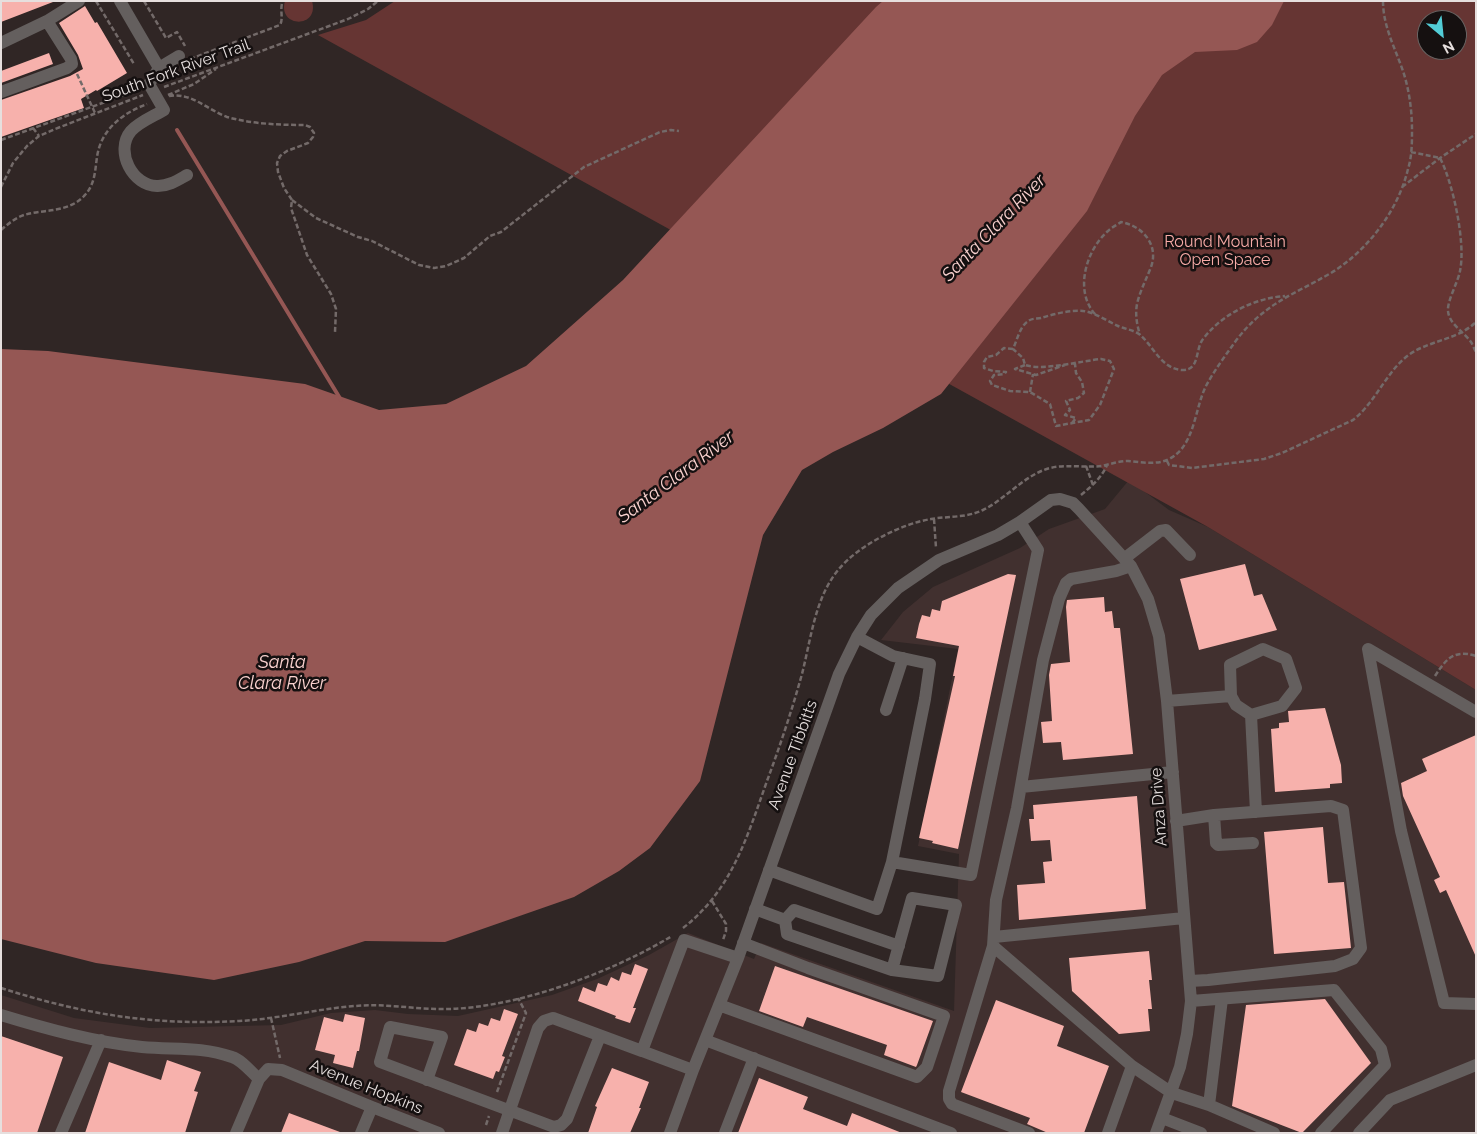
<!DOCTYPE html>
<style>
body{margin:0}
#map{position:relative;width:1477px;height:1134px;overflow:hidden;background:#302625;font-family:Raleway,sans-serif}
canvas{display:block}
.frame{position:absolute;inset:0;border:2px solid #e6dfde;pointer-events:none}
.north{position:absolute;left:1417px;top:10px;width:50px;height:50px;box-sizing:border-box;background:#151010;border:1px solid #696362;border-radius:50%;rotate:152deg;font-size:14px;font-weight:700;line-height:20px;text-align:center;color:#e6dfde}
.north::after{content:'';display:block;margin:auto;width:18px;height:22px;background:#52ccd6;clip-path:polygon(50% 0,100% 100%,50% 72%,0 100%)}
</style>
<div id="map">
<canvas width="1477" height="1134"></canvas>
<div class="frame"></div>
<div class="north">N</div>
</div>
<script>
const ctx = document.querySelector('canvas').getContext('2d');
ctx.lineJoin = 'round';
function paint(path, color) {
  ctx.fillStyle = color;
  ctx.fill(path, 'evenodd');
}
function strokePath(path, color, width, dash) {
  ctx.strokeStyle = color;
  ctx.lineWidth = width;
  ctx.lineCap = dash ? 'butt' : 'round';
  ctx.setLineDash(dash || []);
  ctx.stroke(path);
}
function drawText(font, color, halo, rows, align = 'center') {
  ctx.font = font + ' Raleway,sans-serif';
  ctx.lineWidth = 5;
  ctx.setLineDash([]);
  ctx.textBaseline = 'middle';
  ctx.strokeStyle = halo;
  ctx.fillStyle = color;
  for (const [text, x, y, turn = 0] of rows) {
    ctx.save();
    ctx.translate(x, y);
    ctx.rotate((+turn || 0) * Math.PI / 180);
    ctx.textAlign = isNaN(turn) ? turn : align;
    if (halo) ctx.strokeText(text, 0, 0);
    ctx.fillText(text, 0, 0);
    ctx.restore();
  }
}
paint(new Path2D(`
 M1129,480L1169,510L1208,527L1476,690V1133H1V995L74,1018L150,1028L281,1025L331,1013L375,1010L408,1014L458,1016L552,995L597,979L649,955L688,933L754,959L761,943L954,1011L959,854L918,846L958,649L881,640L903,612L933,587L1020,548L1049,529L1105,509Z`), '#41302f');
paint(new Path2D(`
 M285,1H312C320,29 277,28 285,1Z
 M395,1H1476V690L1208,527L318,35L366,20ZM1427,20H1457V50H1427Z`), '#663533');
paint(new Path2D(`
 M883,1H1284L1272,25L1257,42L1237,50L1195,52L1162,75L1135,116L1087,211L941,394L883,428L833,452L802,470L763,535L700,781L650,848L619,871L574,897L445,942L365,941L299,962L214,980L96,963L1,939V349L48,351L305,384L379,410L446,404L526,366L623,280L876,7Z`), '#955754');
strokePath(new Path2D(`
 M177,130L341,400`), '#955754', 4);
paint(new Path2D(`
 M1,1H53V2L1,22Z
 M85,6L95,23L97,22L127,73L97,91L96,90L81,99L84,108L1,137V100L70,76L83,69L78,55L59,23Z
 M49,53L53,64L1,83V71Z
 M1245,564L1254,596L1262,594L1277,630L1199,650L1180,579Z
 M1008,574L1016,575L958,849L932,843L933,841L919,838L955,676H953L959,646L916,638L919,624L922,615L930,617L932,609L940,611L942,601Z
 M1104,597L1105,612L1112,611L1114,628H1120L1133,754L1063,760L1061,742L1043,743L1041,722L1052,721L1049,675L1051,664L1070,662L1066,607L1067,600Z
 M1325,708L1341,765L1342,783L1330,784V788L1275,792L1271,729L1279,728V723L1289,722L1288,711Z
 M1476,735V957L1446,890L1440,893L1434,880L1440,877L1403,796L1401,783L1427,771L1422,759Z
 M1137,796L1146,909L1019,920L1017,885L1045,883L1043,862L1052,861L1050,840L1031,841L1029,819H1034L1033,805Z
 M1323,827L1328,883L1344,882L1351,948L1274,954L1264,832Z
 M1149,951L1152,980H1149L1152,1009H1148L1150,1031L1119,1034L1072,991L1069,958Z
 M635,964L648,969L633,1008H636L630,1023L615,1018L616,1016L578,1001L583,987L595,992L598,983L607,986L611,977L619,981L622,972L631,975Z
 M775,966L933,1021L917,1065L916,1067L884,1055L887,1045L807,1017L803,1027L759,1011Z
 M1325,999L1371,1063L1302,1133L1232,1106L1246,1005Z
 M996,1000L1064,1026L1057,1046L1109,1066L1084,1133H1048L1027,1124L1030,1118L961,1092Z
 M504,1009L518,1014L502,1056L505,1057L499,1072L496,1071L493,1079L454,1065L467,1029L476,1032L479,1023L488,1026L491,1018L500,1021Z
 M345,1014L365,1018L359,1051H357L353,1068L333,1063L335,1055L315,1050L324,1017L343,1022Z
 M1,1036L63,1057L37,1133H1Z
 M167,1060L201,1072L194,1091L198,1092L185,1133H85L109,1062L161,1080Z
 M612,1068L649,1082L639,1108H641L630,1133H588L597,1107L595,1106Z
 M759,1078L808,1097L803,1109L847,1126L852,1113L902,1133H738Z
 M289,1113L340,1132V1133H281Z`), '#f7b1ac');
strokePath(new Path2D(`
 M96,1L134,64
 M144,1L166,38L177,32L185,46
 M190,59L280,25C284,18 279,9 283,1
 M77,74L95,113
 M164,87L348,19L368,9L378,1
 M168,95L194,84L216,69
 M169,96C191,92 208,110 227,117C252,124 280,125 305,125L310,127L314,133L313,137L308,143L287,151L280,156L277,163L278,172L284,188L292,200L291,208L307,255L331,294L336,309L335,332
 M33,128L39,136
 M1,140L138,90
 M1411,152L1440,158C1453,183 1466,243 1460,271C1458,282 1447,301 1448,311C1449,324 1464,332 1471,342C1473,345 1474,349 1476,352
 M1,187L13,163L27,146L39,136L55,129L143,95
 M1402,187L1440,158L1476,134
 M292,200L316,218L358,237L372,241L419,265L434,268L446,266L464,258L490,236L501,232L584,167L660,132L671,130L679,131
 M1,230C8,224 15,218 24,215C44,209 68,213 84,196C95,185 95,171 97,157C101,129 123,113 147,104
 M1095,314C1074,291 1086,250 1108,231C1112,227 1117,225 1121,222C1143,226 1159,245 1151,267C1146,280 1140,291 1137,304C1135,315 1137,325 1140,335
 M1013,349L1004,348L996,355L987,357L984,362V368L993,371L1006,372L1004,374L994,375L990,381L992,385L1010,391L1030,392L1050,404L1056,426L1089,420L1100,405L1114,369L1110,361L1101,359C1081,361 1042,371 1025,365L1023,358L1013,349C1017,340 1020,327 1027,322C1031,318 1036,319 1041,318C1054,314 1069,310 1083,311C1094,312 1107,321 1118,326C1125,329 1133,330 1139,334C1153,345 1161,369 1182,370C1200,371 1195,349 1203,339C1222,314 1255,298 1285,296
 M1025,365L1015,369L1036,375L1065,365
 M1030,392L1033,374
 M1072,423L1076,418L1065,415L1070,410L1066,401L1078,398L1084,393L1082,382L1076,373L1075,364L1072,363
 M1167,461L1169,465L1192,468L1264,459L1282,453L1353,420C1376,402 1387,370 1410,354C1431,340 1457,340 1476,322
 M1086,466L1093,485
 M1081,495C1092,486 1102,477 1107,465
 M934,519L936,548
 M1435,676C1446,659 1454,649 1476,656
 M712,901L726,924V931L723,940
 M683,928C732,890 747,837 767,781C780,746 792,710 802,674C811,639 815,597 839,569C859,545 901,524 931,519C949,516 966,518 983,510C1006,499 1024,475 1050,468C1067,464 1085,468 1102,466C1111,464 1119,461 1128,461C1141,462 1155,465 1167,460C1195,448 1194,410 1206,386C1214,371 1225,356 1235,342C1263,304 1293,295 1331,273C1367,251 1398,211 1408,169C1412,156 1412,143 1412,130C1412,110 1409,89 1403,71C1395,48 1383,26 1383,1
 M1,988C82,1014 154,1026 239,1021C278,1019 316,1009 355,1006C386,1003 417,1010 449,1009C520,1007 612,972 672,936
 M271,1018L280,1058
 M497,1092L526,1013L518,998
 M486,1125L489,1116`), '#736a69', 2.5, [5, 2.5]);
strokePath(new Path2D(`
 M120,1L159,68L179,56
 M1,43L47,21L79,1
 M159,68L149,84L164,110C154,116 139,122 131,131C114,151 133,187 158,186C169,186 178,180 187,175
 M1,92L67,68L72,64L71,59L47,21
 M1125,558L1160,531L1166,530L1190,555
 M857,637L893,656L930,664L925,699L892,862L971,875L1038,550L1020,522
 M1231,696L1236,705L1251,715
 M1167,701L1231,696L1230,665L1263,649L1286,659L1296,688L1282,706L1251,715L1256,812
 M886,710L903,658
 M1476,712L1368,649L1401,831L1444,1003L1476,1004
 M1021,787L1173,772
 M1214,815L1216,843L1218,845L1253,843
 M1176,821L1214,815L1331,806L1343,810L1361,948L1353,959L1335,966L1208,980L1190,981
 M769,870L877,909L892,862
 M755,909L785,920
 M994,937L1184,918
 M993,946L1132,1066
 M892,970L912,898L956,905L938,976L892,970L787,934L785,920L794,910L899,946
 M1191,1001L1334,990L1381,1049L1385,1065L1321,1133
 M719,1005L917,1077L927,1067L944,1016L808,968L743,943
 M1,1015C47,1029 94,1042 142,1047C175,1050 200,1046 232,1057C242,1060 251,1072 259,1079
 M705,1040L951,1133
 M693,1070L642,1051L684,940L738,958
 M427,1080L442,1037L390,1027L380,1062L554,1127L561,1125L567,1119L600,1036
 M1209,1105L1222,999
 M1162,1118L1201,1133
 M61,1133L101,1040
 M236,1133L259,1079L268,1069L282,1070L372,1107L439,1133
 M361,1133L372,1107
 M502,1133L538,1028L544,1021L553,1018L642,1051
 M670,1133L693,1070L738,958L839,674L857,637L871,615L898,588L939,560L998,535L1020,522L1051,500L1060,499L1073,503L1079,509L1131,566L1148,599L1159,636L1167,701L1191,1001L1187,1034L1180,1067L1156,1133
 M725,1133L754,1058
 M1029,1133L952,1104L949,1099V1091L993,946L996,900L1017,808L1043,660L1059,599L1066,583L1071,579L1116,571L1131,566
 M1108,1133L1132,1066L1172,1093L1209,1105L1274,1133
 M1359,1133L1390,1100L1476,1065`), '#645f5e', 12);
drawText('16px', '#e6dfde', '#151010', [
 ["South Fork River Trail",176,71,-20],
 ["Avenue Tibbitts",793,755,-70],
 ["Anza Drive",1159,807,-94],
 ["Avenue Hopkins",366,1087,22]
]);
drawText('16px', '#f8aba7', '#151010', [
 ["Round Mountain",1225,242],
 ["Open Space",1225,260]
]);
drawText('italic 18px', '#fad2cf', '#151010', [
 ["Santa Clara River",994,228,-46],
 ["Santa Clara River",676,477,-37],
 ["Santa",282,663],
 ["Clara River",282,684]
]);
</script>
